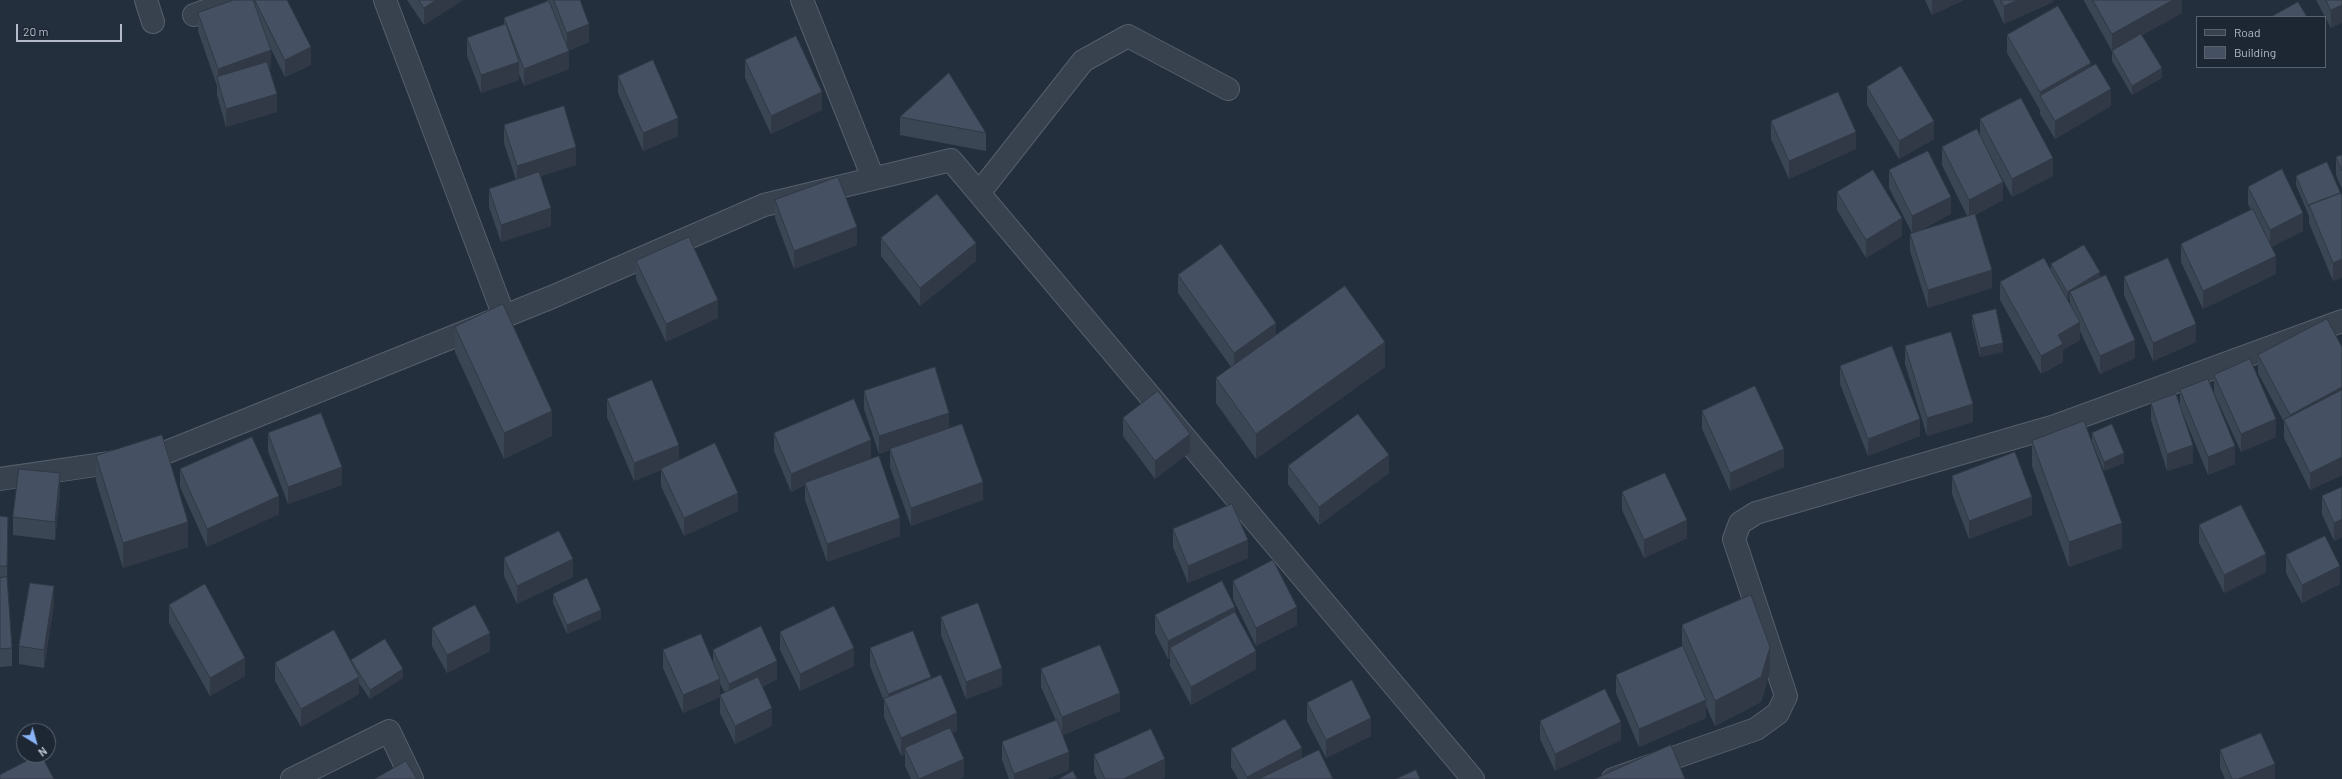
<!DOCTYPE html>
<style>
body{margin:0}
#map{position:relative;width:2342px;height:779px;overflow:hidden;background:#242f3e;font-family:Barlow,sans-serif}
canvas{display:block}
.legend{position:absolute;left:2196px;top:16px;width:130px;height:52px;box-sizing:border-box;background:#1d2633;border:1px solid #59626f;margin:0;padding:5px 7px;list-style:none;font-size:12px;color:#b4bcc9}
.legend li{display:flex;align-items:center;gap:8px;height:20px}
.legend b{width:20px;border:1px solid #59626f}
.north{position:absolute;left:16px;top:723px;width:40px;height:40px;box-sizing:border-box;background:#1d2633;border:1px solid #59626f;border-radius:50%;rotate:143deg;font-size:11px;font-weight:700;line-height:16px;text-align:center;color:#b4bcc9}
.north::after{content:'';display:block;margin:auto;width:14px;height:18px;background:#8ab4f8;clip-path:polygon(50% 0,100% 100%,50% 72%,0 100%)}
.scale{position:absolute;left:16px;top:24px;width:106px;height:18px;box-sizing:border-box;border:2px solid #b4bcc9;border-top:0;padding-left:5px;font-size:12px;line-height:14px;white-space:nowrap;color:#b4bcc9;-webkit-text-stroke:3px #1d2633;paint-order:stroke}
</style>
<div id="map">
<canvas width="2342" height="779"></canvas>
<ul class="legend">
<li><b style="height:5px;background:#38414e"></b>Road</li>
<li><b style="height:11px;background:#455162"></b>Building</li>
</ul>
<div class="north">N</div>
<div class="scale">20 m</div>
</div>
<script>
const ctx = document.querySelector('canvas').getContext('2d');
ctx.lineJoin = 'round';
function strokePath(path, color, width, dash) {
  ctx.strokeStyle = color;
  ctx.lineWidth = width;
  ctx.lineCap = dash ? 'butt' : 'round';
  ctx.setLineDash(dash || []);
  ctx.stroke(path);
}
function paint(path, color) {
  ctx.fillStyle = color;
  ctx.fill(path, 'evenodd');
}
const minor = new Path2D(`
 M146,0L153,22
 M385,0L504,316
 M802,0L873,178
 M194,15L236,0
 M979,193L1083,61L1128,36L1228,89
 M0,479L157,456L552,297L764,205L951,160L1473,779
 M292,779L389,731L412,779
 M1613,779L1756,729L1778,713L1786,696L1734,539L1740,523L1756,513L2055,426L2342,321`);
strokePath(minor, '#565f6c', 24);
strokePath(minor, '#38414e', 22);
paint(new Path2D(`
 M234,0H287L311,65L285,77L271,49V68L269,69L277,112L226,127L217,95V86L198,31V13Z
 M407,0H463L424,25Z
 M547,0H580L589,42L568,51L569,69L524,86L519,74V80L481,93L467,56V38L504,25V18L547,1Z
 M1925,0H1964L1932,15Z
 M1993,0H2053V2L2004,24Z
 M2084,0H2182V13L2142,35L2162,78L2132,95L2112,61V51L2084,1Z
 M2316,0H2342L2331,28Z
 M2007,35L2091,67L2111,106L2055,139L2040,114V110L2007,53Z
 M745,60L822,110L771,134L745,78Z
 M618,76L678,136L643,151L618,93Z
 M1867,87L1934,139L1899,159L1867,105Z
 M900,117L986,133V151L900,135Z
 M1980,119L2053,176L2012,197L1989,154L2003,200L1975,215L1992,288L1928,308L1910,251V234L1912,233L1889,188V170L1951,214L1919,231L1967,216L1942,165V147L1980,136Z
 M1771,121L1856,149L1789,179L1771,139Z
 M504,125L576,165L541,176L551,226L501,242L489,207V189L516,180L504,143Z
 M2342,155V189L2336,175V157Z
 M2296,176L2342,196V277L2333,281L2309,223V216L2296,185Z
 M2248,187L2303,231L2271,247L2276,274L2203,309L2181,262V244L2251,210L2248,204Z
 M1837,192L1902,236L1866,258L1837,210Z
 M775,200L857,245L794,269L775,218Z
 M881,238L976,261L920,306L881,256Z
 M636,261L718,318L666,342L636,279Z
 M2051,264L2100,278L2135,358L2100,374L2080,331V340L2063,350V362L2041,374L2000,300V282L2051,269ZM2070,299V304L2068,300Z
 M1178,275L1276,335L1385,367L1256,459L1216,403V378L1231,367L1178,293Z
 M2124,277L2196,342L2153,361L2124,295Z
 M1972,315L2003,352L1980,357L1972,324Z
 M455,327L552,436L504,459L455,352Z
 M1905,346L1973,422L1927,436L1905,364Z
 M2342,347V475L2310,490L2284,438V422L2258,373V355Z
 M1840,366L1920,436L1868,456L1840,384Z
 M2214,375L2276,437L2241,452L2214,393Z
 M2180,390L2235,464L2208,475L2181,409L2193,463L2167,471L2151,420V403L2180,408Z
 M864,391L949,428L983,500L911,526L890,467V450L879,454L864,409Z
 M607,399L679,460L738,511L684,536L661,486V470L634,481L607,417Z
 M1702,411L1784,467L1730,491L1702,429Z
 M1123,418L1190,452L1155,479L1123,436Z
 M268,433L342,485L288,504L268,451Z
 M774,433L871,458L852,466L900,536L827,562L805,500V485L791,492L774,451Z
 M2092,433L2124,463L2104,471L2092,442Z
 M2032,441L2122,548L2069,567L2032,466Z
 M96,456L188,547L123,568L96,481Z
 M1288,466L1389,473L1319,525L1288,484Z
 M180,469L279,514L207,547L180,487Z
 M1952,476L2032,515L1969,539L1952,494Z
 M2342,487V537L2334,541L2322,514V496Z
 M60,491L55,540L13,535V517Z
 M1622,492L1687,538L1644,558L1622,510Z
 M0,516L8,534L7,577L12,648V666L0,667Z
 M2199,525L2266,572L2224,593L2199,543Z
 M1173,529L1248,558L1188,583L1173,547Z
 M2286,555L2340,584L2302,603L2286,573Z
 M504,558L573,577L517,604L504,576Z
 M1233,581L1297,625L1256,646L1233,599Z
 M553,594L601,619L567,634L553,603Z
 M54,604L44,668L19,664V646Z
 M169,605L245,676L210,696L169,623Z
 M1235,612L1256,669L1191,705L1170,666V659H1168L1155,633V615Z
 M941,617L1002,686L966,699L941,635Z
 M1682,625L1770,672L1761,702L1715,726L1706,706V718L1639,747L1616,693V675L1682,647Z
 M432,628L490,651L447,673L432,646Z
 M780,632L854,666L800,691L780,650Z
 M870,648L931,679L957,731L953,733L964,777L959,779H911L905,766V754L901,756L884,717V701L870,666Z
 M663,650L713,661V650L777,679L762,687L772,726L735,744L720,713V695L725,693L720,684V697L683,713L663,668Z
 M351,661L403,678L370,699L359,683V694L301,727L275,681V663Z
 M1041,669L1120,711L1063,735L1069,770L1047,779H1009L1002,760V742L1056,721L1041,687Z
 M1307,703L1371,736L1326,758L1307,721Z
 M1540,721L1621,740L1555,771L1540,739Z
 M1231,749L1302,759L1333,779H1238L1231,767Z
 M2220,750L2275,779H2225L2220,768Z
 M1094,755L1165,777L1162,779H1097L1094,773Z`), '#3b4654');
paint(new Path2D(`
 M436,0H463L424,25V8Z
 M1932,0H1964L1932,15Z
 M2018,0H2053V2L2004,24V6Z
 M2173,0H2182V13L2112,52V34Z
 M2342,5V23L2331,28V10Z
 M589,24V42L567,51V33Z
 M311,47V65L285,77V60Z
 M271,50V68L220,86L218,78V69Z
 M569,51V69L524,86V69Z
 M519,62V80L481,93V75Z
 M2091,63V80L2040,96V110V92Z
 M2162,68V78L2132,95V86Z
 M2111,89V106L2055,139V121Z
 M822,92V110L771,134V116Z
 M277,94V112L226,127V109Z
 M678,118V136L643,151V133Z
 M1934,121V139L1899,159V141Z
 M1856,132V149L1789,179V161Z
 M576,147V165L517,183V166Z
 M2053,158V176L2012,197V179Z
 M2003,182V200L1969,218V200Z
 M1951,197V214L1912,234V216Z
 M551,208V226L501,242V225Z
 M2303,213V231L2270,248V230Z
 M1902,218V236L1866,258V240Z
 M857,227V245L794,269V251Z
 M976,243V261L920,306V288Z
 M2276,256V274L2203,309V291Z
 M2342,259V277L2333,281V263Z
 M1992,270V288L1928,308V290Z
 M2100,272V281L2070,292V299L2067,301V292Z
 M718,300V318L666,342V324Z
 M2080,322V340L2063,350V362L2041,374V356L2058,335Z
 M1276,323V341L1234,371V353Z
 M2196,324V342L2153,361V343Z
 M2135,340V358L2100,374V356Z
 M1385,342V367L1256,459V434Z
 M2003,343V352L1980,357V348Z
 M2342,387V405L2290,432V415Z
 M1973,404V422L1927,436V418Z
 M552,411V436L504,459V433Z
 M949,413V431L890,449V450L879,454V436Z
 M1920,419V436L1868,456V439Z
 M2276,419V437L2241,452V434Z
 M1190,434V452L1155,479V461Z
 M871,440V458L806,485L805,483V485L791,492V474Z
 M679,445V463L661,469V470L634,481V463Z
 M2193,445V463L2167,471V454Z
 M2235,446V464L2208,475V457Z
 M1784,449V467L1730,491V473Z
 M2124,453V463L2104,471V462Z
 M1389,455V473L1319,525V507Z
 M2342,457V475L2310,490V473Z
 M342,467V485L288,504V487Z
 M60,473V491L55,540V522Z
 M983,482V500L911,526V508Z
 M738,493V511L684,536V518Z
 M279,496V514L207,547V529Z
 M2032,497V515L1969,539V521Z
 M8,517V534L7,584V566Z
 M900,518V536L827,562V544Z
 M2342,519V537L2334,541V523Z
 M1687,520V538L1644,558V540Z
 M188,522V547L123,568V543Z
 M2122,523V548L2069,567V542Z
 M1248,540V558L1188,583V566Z
 M2266,554V572L2224,593V575Z
 M573,559V577L517,604V586Z
 M2340,566V584L2302,603V585Z
 M54,586V604L44,668V650Z
 M1235,607V625L1170,648V659H1168V641Z
 M1297,607V625L1256,646V628Z
 M601,610V619L567,634V625Z
 M490,633V651L447,673V655Z
 M1770,647V672L1761,702L1715,726V701Z
 M854,648V666L800,691V674Z
 M1256,651V669L1191,705V687Z
 M245,658V676L210,696V678Z
 M777,661V679L729,702V684Z
 M1002,668V686L966,699V682Z
 M403,669V678L370,699V690Z
 M359,677V694L301,727V709Z
 M931,677V695L888,709V694Z
 M720,679V697L683,713V695Z
 M1120,693V711L1062,735V717Z
 M1706,700V718L1639,747V729Z
 M772,708V726L735,744V726Z
 M957,713V731L908,753L905,748V754L901,756V738Z
 M1371,718V736L1326,758V740Z
 M1621,722V740L1555,771V754Z
 M1302,748V766L1277,779H1247V777Z
 M1069,752V770L1047,779H1014V774Z
 M964,759V777L959,779H919Z
 M1165,759V777L1162,779H1123Z
 M2275,764V779H2238Z`), '#303945');
const building = new Path2D(`
 M234,0H253L271,50L218,69L198,13Z
 M255,0H287L311,47L285,60Z
 M419,0H436L424,8Z
 M554,0H580L589,24L567,33Z
 M2001,0H2018L2004,6Z
 M2093,0H2173L2112,34Z
 M2326,0H2342V5L2331,10Z
 M549,1L569,51L524,69L504,18Z
 M2298,2L2307,17H2271Z
 M2058,6L2091,63L2040,92L2007,35Z
 M506,24L519,62L481,75L467,38Z
 M2141,34L2162,68L2132,86L2112,51Z
 M796,36L822,92L771,116L745,60Z
 M653,60L678,118L643,133L618,76Z
 M267,62L277,94L226,109L217,77Z
 M2096,64L2111,89L2055,121L2040,96Z
 M1901,66L1934,121L1899,141L1867,87Z
 M949,73L986,133L900,117Z
 M1838,92L1856,132L1789,161L1771,121Z
 M2021,98L2053,158L2012,179L1980,119Z
 M564,106L576,147L517,166L504,125Z
 M1977,129L2003,182L1969,200L1942,147Z
 M1928,151L1951,197L1912,216L1889,170Z
 M2342,155V171L2336,157Z
 M2327,162L2341,194V193L2309,205V207L2296,176Z
 M2282,169L2303,213L2270,230L2248,187Z
 M1873,170L1902,218L1866,240L1837,192Z
 M539,172L551,208L501,225L489,189Z
 M838,177L857,227L794,251L775,200Z
 M2341,193L2342,196V259L2333,263L2309,205Z
 M937,194L976,243L920,288L881,238Z
 M2253,209L2276,256L2203,291L2181,244Z
 M1975,214L1992,270L1928,290L1910,234Z
 M689,237L718,300L666,324L636,261Z
 M1221,244L1276,323L1234,353L1178,275Z
 M2084,245L2100,272L2067,292L2051,264Z
 M2044,258L2080,322L2058,335L2063,344L2041,356L2000,282Z
 M2168,258L2196,324L2153,343L2124,277Z
 M2106,275L2135,340L2100,356L2070,292Z
 M1345,286L1385,342L1256,434L1216,378Z
 M503,304L552,411L504,433L455,327Z
 M1996,309L2003,343L1980,348L1972,315Z
 M2327,319L2342,347V387L2290,415L2258,355Z
 M1951,332L1973,404L1927,418L1905,346Z
 M1892,346L1920,419L1868,439L1840,366Z
 M2250,359L2276,419L2241,434L2214,375Z
 M935,367L949,413L879,436L864,391Z
 M2208,379L2235,446L2208,457L2180,390Z
 M652,380L679,445L634,463L607,399Z
 M1755,386L1784,449L1730,473L1702,411Z
 M2342,390V457L2310,473L2284,420Z
 M1158,391L1190,434L1155,461L1123,418Z
 M2176,394L2193,445L2167,454L2151,403Z
 M854,399L871,440L791,474L774,433Z
 M321,413L342,467L288,487L268,433Z
 M1358,414L1389,455L1319,507L1288,466Z
 M2084,421L2122,523L2069,542L2032,441Z
 M962,424L983,482L911,508L890,449Z
 M2112,424L2124,453L2104,462L2092,433Z
 M162,435L188,522L123,543L96,456Z
 M252,437L279,496L207,529L180,469Z
 M715,443L738,493L684,518L661,469Z
 M2015,452L2032,497L1969,521L1952,476Z
 M879,456L900,518L827,544L805,483Z
 M19,469L60,473L55,522L13,517Z
 M1665,473L1687,520L1644,540L1622,492Z
 M2342,487V519L2334,523L2322,496Z
 M1232,504L1248,540L1188,566L1173,529Z
 M2241,505L2266,554L2224,575L2199,525Z
 M0,516L8,517L7,566H0Z
 M559,531L573,559L517,586L504,558Z
 M2325,536L2340,566L2302,585L2286,555Z
 M1273,560L1297,607L1256,628L1233,581Z
 M7,577L12,648L0,649V578Z
 M587,578L601,610L567,625L553,594Z
 M1222,581L1235,607L1168,641L1155,615Z
 M30,583L54,586L44,650L19,646Z
 M205,584L245,658L210,678L169,605Z
 M1751,595L1770,647L1761,677L1715,701L1682,625Z
 M978,603L1002,668L966,682L941,617Z
 M475,605L490,633L447,655L432,628Z
 M834,606L854,648L800,674L780,632Z
 M1235,612L1256,651L1191,687L1170,648Z
 M761,626L777,661L729,684L713,650Z
 M334,630L359,677L301,709L275,663Z
 M913,631L931,677L888,694L870,648Z
 M701,634L720,679L683,695L663,650Z
 M385,639L403,669L370,690L351,660Z
 M1100,645L1120,693L1062,717L1041,669Z
 M1683,646L1706,700L1639,729L1616,675Z
 M941,675L957,713L901,738L884,699Z
 M758,677L772,708L735,726L720,695Z
 M1352,680L1371,718L1326,740L1307,703Z
 M1605,689L1621,722L1555,754L1540,721Z
 M1285,719L1302,748L1247,777L1231,749Z
 M1057,720L1069,752L1014,774L1002,742Z
 M950,728L964,759L919,779L905,748Z
 M1151,729L1165,759L1123,779H1105L1094,755Z
 M2261,733L2275,764L2238,779H2232L2220,750Z
 M1671,745L1685,779H1595Z
 M1319,750L1333,779H1259Z
 M38,755H41L54,779H0V775Z
 M406,761L417,779H375Z
 M1416,770L1420,779H1396Z
 M1073,771L1077,779H1059Z`);
paint(building, '#455162');
strokePath(building, '#303945', 1);
</script>
